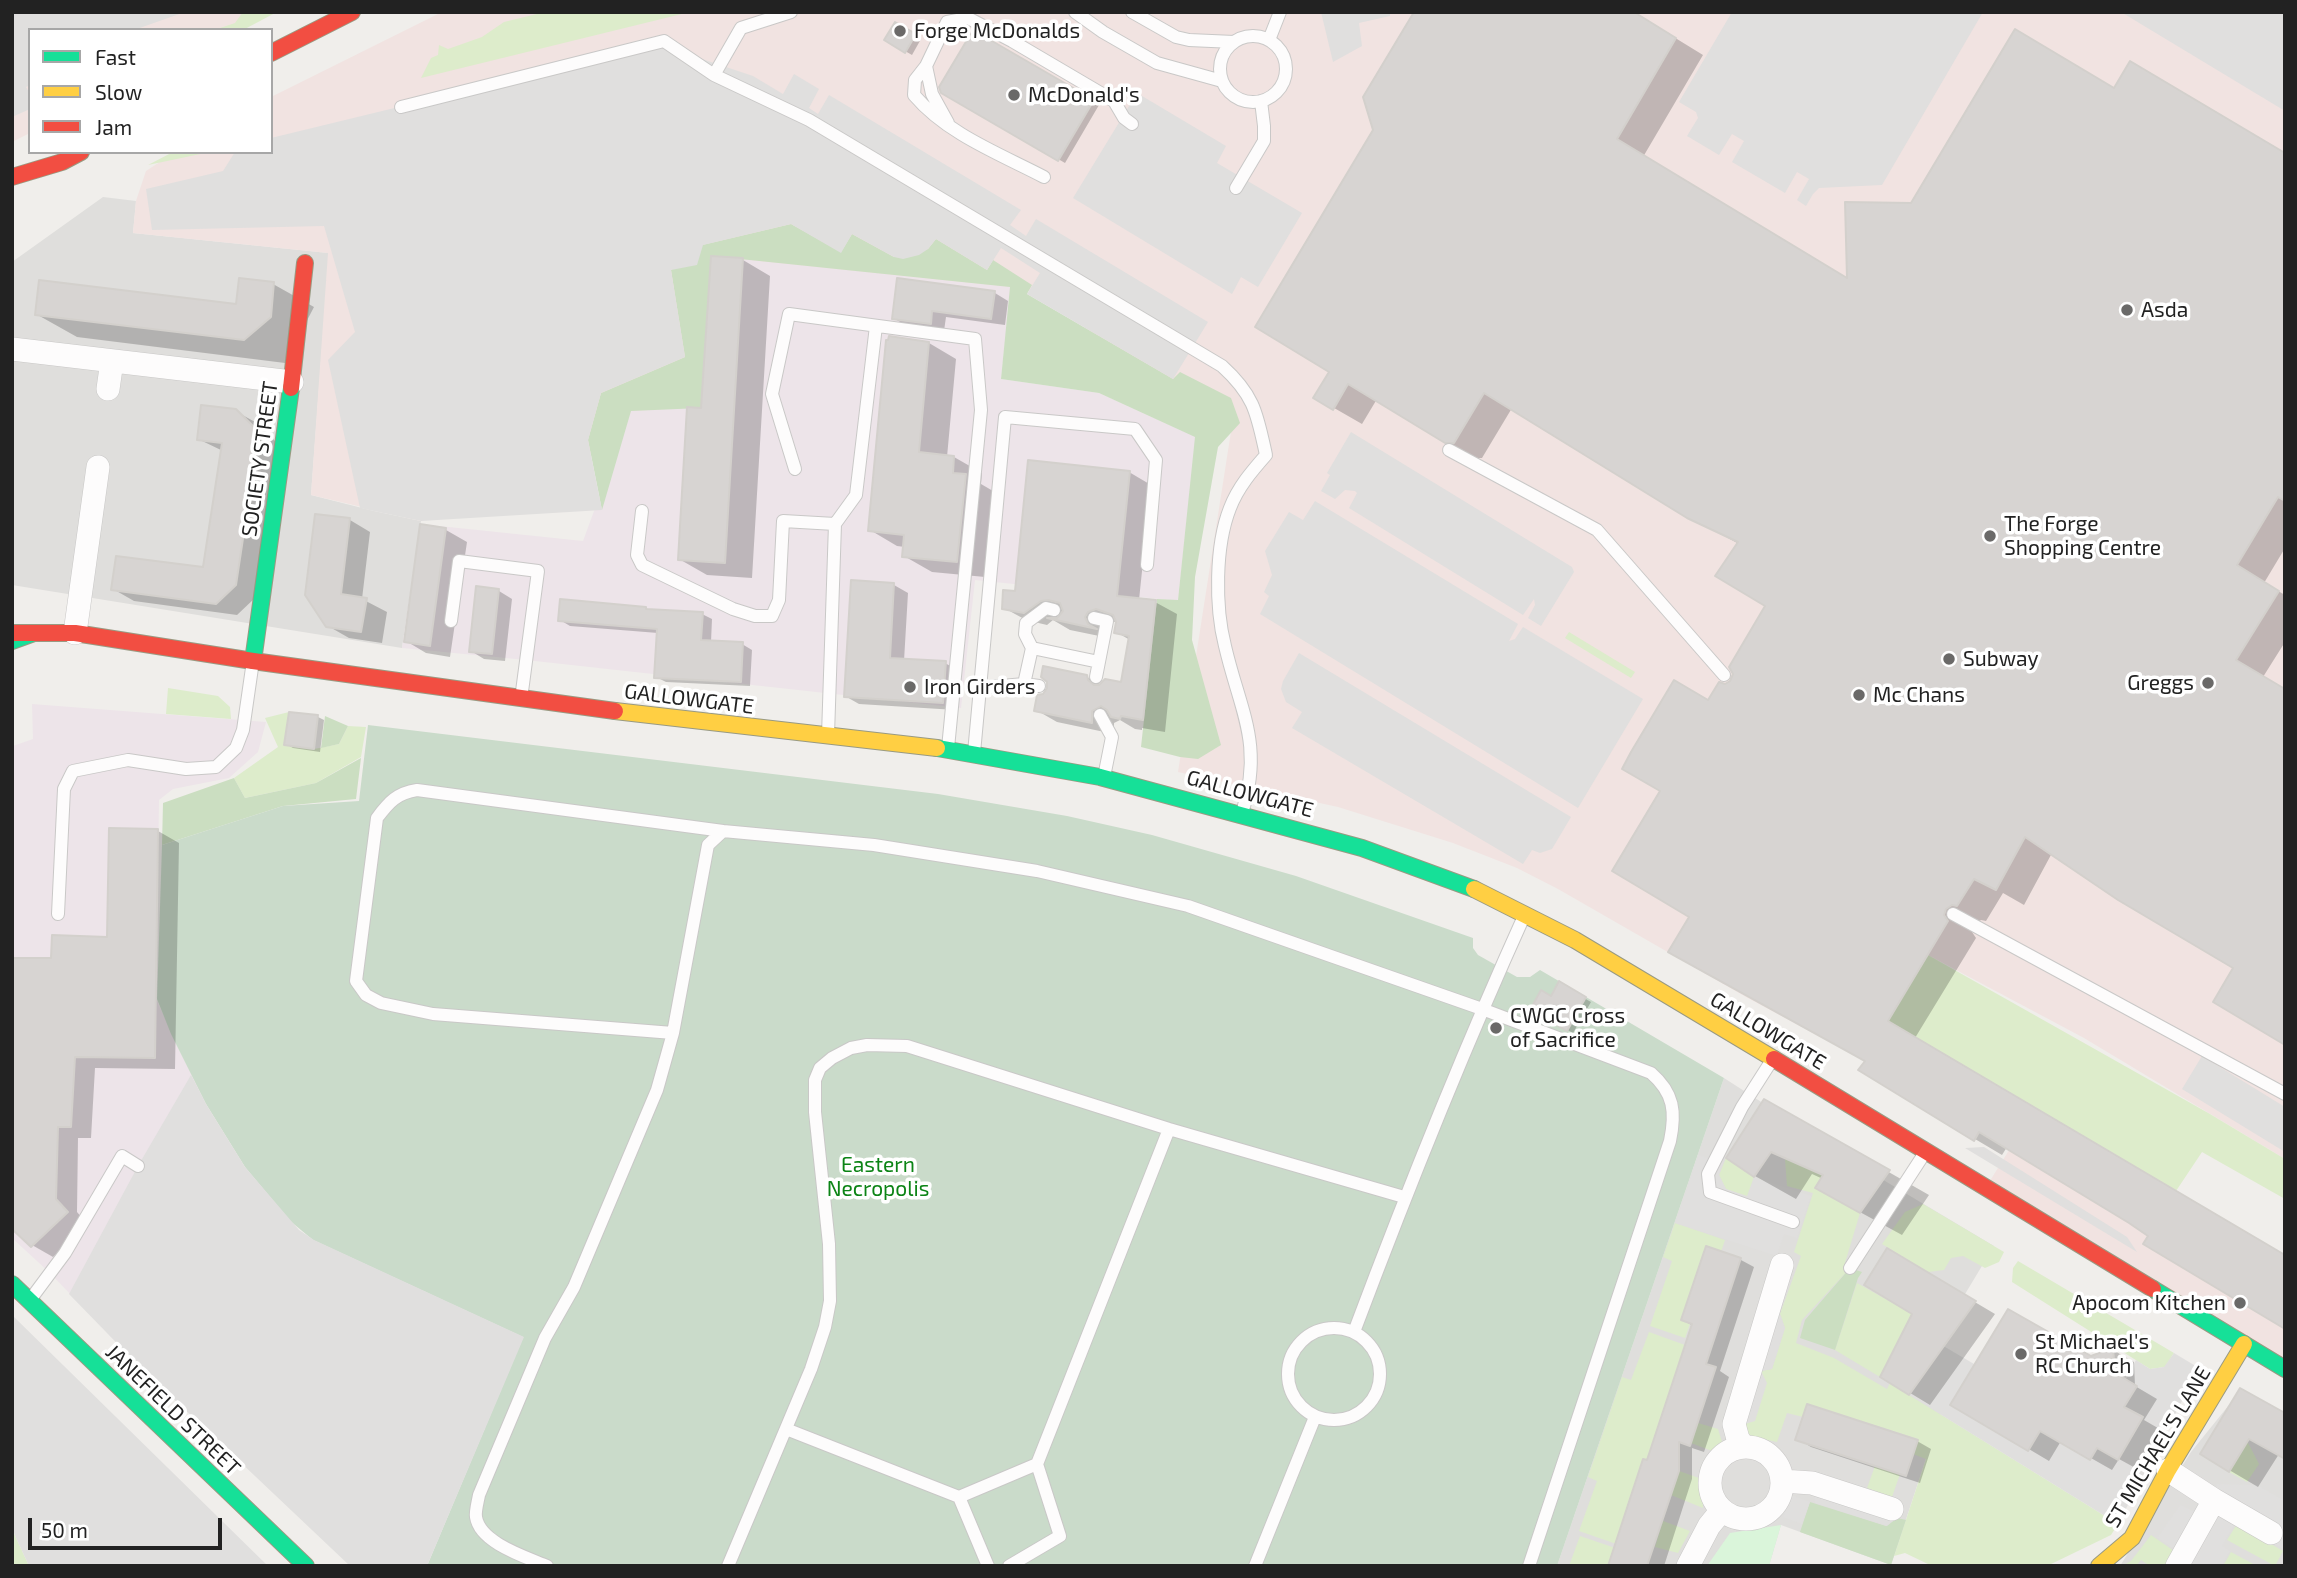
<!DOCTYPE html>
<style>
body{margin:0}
#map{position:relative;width:2297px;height:1578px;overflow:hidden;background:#f0eeeb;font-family:"Exo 2",sans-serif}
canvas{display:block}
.frame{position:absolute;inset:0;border:14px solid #222;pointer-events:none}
.legend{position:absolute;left:28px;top:28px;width:245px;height:126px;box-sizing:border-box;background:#fff;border:2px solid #a7a7a7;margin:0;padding:9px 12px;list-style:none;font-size:21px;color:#222}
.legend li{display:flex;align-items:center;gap:14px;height:35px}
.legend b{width:35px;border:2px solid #a7a7a7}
.scale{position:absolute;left:28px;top:1518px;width:194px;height:32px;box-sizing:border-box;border:4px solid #222;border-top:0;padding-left:9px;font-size:21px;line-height:24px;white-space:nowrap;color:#222;-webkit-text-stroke:5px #fff;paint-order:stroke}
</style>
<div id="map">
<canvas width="2297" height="1578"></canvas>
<div class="frame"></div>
<ul class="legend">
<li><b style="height:9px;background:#16e098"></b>Fast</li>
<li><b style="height:9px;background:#ffcf43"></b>Slow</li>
<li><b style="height:9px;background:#f24e42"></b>Jam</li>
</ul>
<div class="scale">50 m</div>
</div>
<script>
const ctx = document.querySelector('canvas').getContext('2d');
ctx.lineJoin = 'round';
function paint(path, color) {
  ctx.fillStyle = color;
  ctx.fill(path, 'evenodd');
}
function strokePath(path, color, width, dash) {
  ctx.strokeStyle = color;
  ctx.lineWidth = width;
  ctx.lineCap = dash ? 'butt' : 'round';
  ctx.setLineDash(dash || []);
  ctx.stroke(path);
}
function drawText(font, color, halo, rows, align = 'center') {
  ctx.font = font + ' "Exo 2",sans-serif';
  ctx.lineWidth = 7;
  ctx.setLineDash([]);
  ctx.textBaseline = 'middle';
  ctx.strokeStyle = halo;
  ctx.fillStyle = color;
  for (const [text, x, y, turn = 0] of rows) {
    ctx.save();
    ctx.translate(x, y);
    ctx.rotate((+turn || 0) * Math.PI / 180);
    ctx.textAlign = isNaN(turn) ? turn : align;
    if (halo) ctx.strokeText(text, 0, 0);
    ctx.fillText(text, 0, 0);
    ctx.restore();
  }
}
paint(new Path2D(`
 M103,197L136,201L133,233L329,253L311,495L374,511L421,521L402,648L12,585V262Z
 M1724,1078L1870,1172L1994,1246L1906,1392L1941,1413L1891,1565L1781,1525L1769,1566H1557Z
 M2237,1395L2285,1420V1566H2120L2191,1452Z`), '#dfdedc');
paint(new Path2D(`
 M12,12H266L231,30H30V133L12,142Z
 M442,12H2285V1159L2084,1038L1928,955L1865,1061L1746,997L1558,889L1517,868L1453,843L1338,807L1178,772L1232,425L1019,284L421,521L311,495L328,253L133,233L136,201L146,171L175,152H271V97Z
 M2016,1139L2285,1297V1375L1983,1192Z`), '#f1e3e1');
paint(new Path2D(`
 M711,256L1011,287L1001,379L1099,393L1196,437L1178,601L975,580L961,708L526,660L402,648L420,524L583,541L631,411L701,407Z
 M32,704L266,722L258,752L229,778L173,789L159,800L156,999L206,1104L143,1370L50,1273L12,1238L13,746L33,739Z`), '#ede4e9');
paint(new Path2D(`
 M243,12H277L243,30H214L235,23Z
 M545,12H690L421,78L431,58L438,55L439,45L448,49L482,37L504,22Z
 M173,152H210L148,165Z
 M1569,632L1635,672L1631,678L1565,638Z
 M168,688L218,696L230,707L231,719L166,714Z
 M289,712L285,745L314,749L339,744L348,726L366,727L361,757L316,783L245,798L234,778L278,747L265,718Z
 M1928,955L2210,1114L2285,1159V1199L2202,1152L2176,1191L1888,1021Z
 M1726,1158L1754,1177L1748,1197L1726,1189L1719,1175Z
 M1785,1159L1823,1175L1816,1189L1860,1213L1845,1263L1850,1268L1802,1320L1796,1343L1834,1358L1887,1389L1890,1383L2118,1524L2111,1535L2047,1566H1932L1905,1553L1894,1556L1926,1459L1913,1454L1918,1439L1808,1404L1803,1417L1787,1413L1777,1442L1739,1434L1761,1371L1772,1369L1785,1328L1780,1314L1801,1256L1794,1252L1813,1193L1787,1186Z
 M1923,1204L2004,1252L1999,1262L1985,1268L1963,1256L1951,1258L1944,1270L1928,1272L1882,1244L1905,1212Z
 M1675,1223L1725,1240L1721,1252L1706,1247L1681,1320L1690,1324L1685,1338L1650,1326L1672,1261L1663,1257Z
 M2018,1261L2174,1353L2165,1367L2150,1369L2012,1282L2013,1268Z
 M1857,1283L1912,1314L1880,1377L1835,1350Z
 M1649,1332L1685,1345L1658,1463L1643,1459L1618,1536L1625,1547L1579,1531L1597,1481L1588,1477L1622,1377L1631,1380Z
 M1698,1423L1718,1429L1723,1445L1715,1452L1691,1443Z
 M2247,1441L2259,1464L2247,1482L2229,1472Z
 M1875,1466L1900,1474L1892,1497L1867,1488Z
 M1679,1471L1702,1479L1703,1508L1671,1495Z
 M1663,1521L1690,1531L1678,1553L1655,1547Z
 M2237,1524L2283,1551L2275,1566L2227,1540Z
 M12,1529L29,1566H12Z
 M2151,1535L2177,1553L2169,1566H2150L2141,1560L2136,1566H2122L2131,1561Z
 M1580,1536L1624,1551L1619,1565L1609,1562L1607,1566H1569Z
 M2231,1552L2257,1566H2223Z`), '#ddeccb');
paint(new Path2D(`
 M791,224L841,252L852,234L894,257L928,249L936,239L987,270L993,260L1032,285L1027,294L1173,379L1180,372L1231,398L1240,423L1218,447L1195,577L1192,640L1221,745L1198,759L1180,757L1141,747L1157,599L1178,600L1195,437L1099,393L1001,379L1010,287L711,256L701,408L631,411L602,510L588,440L601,393L685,357L671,270L702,245Z
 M325,716L348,726L339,744L321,748Z
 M361,758L356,799L283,806L162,845L163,803L234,778L245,798L316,783Z
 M1850,1268L1862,1272L1858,1278L1835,1350L1800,1338L1805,1320Z
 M1810,1502L1886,1526L1897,1518L1906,1520L1891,1565L1800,1532Z`), '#cbdec1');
paint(new Path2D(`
 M368,725L938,794L1067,816L1152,835L1296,876L1473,938V948L1478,955L1517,977H1530L1540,970L1724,1078L1557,1566H427L523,1337L313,1240L289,1220L245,1167L206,1104L171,1034L157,999L162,845L283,806L359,801Z`), '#cadbca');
paint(new Path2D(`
 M1781,1525L1769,1566H1707L1730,1533Z`), '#daf5da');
paint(new Path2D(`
 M12,12H185L134,30H30V85L26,87L30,94V109L12,117Z
 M1321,12H1390V16L1359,23L1362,46L1333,62Z
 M1732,12H1983L1882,185L1819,188L1813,194L1806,206L1797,200L1809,179L1797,172L1785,193L1732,162L1744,141L1732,134L1719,155L1687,136L1698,118L1696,112L1679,102Z
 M2121,12H2285V111Z
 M662,43L702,59L753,76L783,94L794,74L819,89L809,108L818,114L829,95L1021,210L1010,225L1026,236L1036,219L1208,322L1173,379L1027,294L1040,273L1001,248L987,270L936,239L928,249L919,255L903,259L894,257L852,234L841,253L791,224L703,245L697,265L671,270L685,357L601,393L588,440L602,510L421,521L360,508L328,360L355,332L324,226L152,230L146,189L223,171L235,152H271V138Z
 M1137,93L1226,146L1217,163L1302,213L1258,287L1241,277L1232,294L1073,198Z
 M1351,432L1572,567L1574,572L1541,626L1528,618L1535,605L1534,599L1523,615L1349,508L1357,493L1355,491L1345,490L1335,499L1321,491L1330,475L1327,473Z
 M1315,501L1518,624L1509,641L1515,639L1523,627L1643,699L1578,808L1260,614L1269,596L1264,592L1272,575L1265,551L1289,512L1303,520Z
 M1299,653L1571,817L1552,849L1540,853L1532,850L1523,864L1292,728L1302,712L1286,702L1281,689L1283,681Z
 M2202,1056L2285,1107V1152L2182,1089Z
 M191,1075L206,1104L245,1167L299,1230L314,1240L524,1337L427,1566H350L143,1370L69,1294L138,1166Z
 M1984,1147L2127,1237L2137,1252L1965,1148Z
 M1698,1155L1723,1163L1719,1175L1726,1189L1747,1196L1754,1177L1811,1196L1797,1238L1784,1234L1777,1256L1675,1223Z
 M1780,1314L1785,1328L1772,1369L1761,1371L1767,1383L1755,1421L1742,1425Z
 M12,1315L219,1518L268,1566H29L12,1529Z
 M1906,1324L2037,1401L2065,1445L2090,1460L2097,1448L2118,1460L2143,1418L2124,1407L2137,1386L2126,1379L2136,1360L2150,1369L2164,1367L2174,1353L2199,1368L2118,1524L1909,1395L1925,1373L1892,1353Z
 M2217,1484L2257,1485L2285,1501V1550L2236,1522L2222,1546L2230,1551L2222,1566H2170L2179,1552L2157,1538L2180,1505L2199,1514Z
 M1813,1492L1897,1518L1887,1526L1815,1503Z
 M1791,1495L1810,1502L1802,1524L1783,1517Z`), '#e0dfde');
paint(new Path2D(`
 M1633,12L1703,55L1643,157L1848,280L1912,204L2115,90L2285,155V548L2264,583L2285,595V642L2263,677L2236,967L2052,853L2024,905L2003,893L1986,921L1981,920L1973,925L1972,932L1976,938L1915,1038L2151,1236L2007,1147L2002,1155L1975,1139L1867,1060L1691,917L1662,790L1709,702L1734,679L1767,605L1739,544L1688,516L1512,408L1482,458H1474L1377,399L1362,424L1315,397Z
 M896,24L921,39L912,55L886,40Z
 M973,33L1099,105L1065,163L943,92Z
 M743,260L770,276L752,578L707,575L679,559L703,409Z
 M273,284L314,307L285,363L77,337L36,314L238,306Z
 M995,293L1008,301L1005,325L946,317L944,331L907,326L893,318Z
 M929,343L956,359L947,457H954L982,473L981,484L993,491L985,577L932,572L904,556L905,547L897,546L870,530Z
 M235,411L257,423L279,445L256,597L237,615L134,601L113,589L205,569L223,451L198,439Z
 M1129,472L1151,485L1139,600L1155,602L1177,614L1165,732L1142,728V730L1135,729L1120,720L1114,723V734L1057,722L1036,710L1087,677L1102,685L1123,684L1130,640L1116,632L1118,621L1110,623L1109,638L1070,630L1053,620L1047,625L1026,620L1004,608Z
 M350,520L370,532L362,599L387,612L382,643L349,638L328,626Z
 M422,526L446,530L467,542L450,657L426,653L406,641Z
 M852,582L894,585L908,593L904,661L945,663L959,671L956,710L859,704L845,696Z
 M499,591L512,599L505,661L484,659L471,651Z
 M646,608L651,611L702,614L712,619L711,642L742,644L752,650L750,686L666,682L656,677L658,633L570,626L560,620Z
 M318,717L324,720L320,752L293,748L286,744Z
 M158,831L179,843L175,1069L95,1068L91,1138H78L77,1212L88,1225L53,1257L32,1245L53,960L109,939Z
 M1559,984L1591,1002L1573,1033L1532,1010L1552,998Z
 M1764,1101L1929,1195L1902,1235L1858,1211L1823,1179L1812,1174L1796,1199L1755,1176L1729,1157Z
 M1707,1249L1741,1260L1754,1267L1720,1371L1729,1377L1704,1452L1692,1448V1479L1664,1566H1609L1648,1462L1693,1326L1683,1320Z
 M1887,1250L1995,1314L1930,1405L1882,1376L1915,1313Z
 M2113,1350L2134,1362L2135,1386L2157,1399L2144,1420L2163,1431L2139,1470L2119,1459L2112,1470L2061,1441L2049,1461L1953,1404Z
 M2285,1415L2279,1454L2258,1487L2202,1454Z
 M1798,1439L1917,1441L1931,1449L1920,1483L1811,1447Z`), '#0003');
const building = new Path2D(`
 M1414,12H1634L1676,38L1617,139L1847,278L1845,202L1911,203L2015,29L2114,88L2130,61L2285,153V501L2278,497L2237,565L2279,591L2236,660L2285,689V1045L2213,1002L2233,968L2118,900L2025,837L1996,890L1974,879L1957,906L1952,905L1946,909L1944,915L1948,921L1888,1021L2285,1255V1329L2143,1244L2148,1236L2129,1223L1979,1132L1974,1141L1858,1070L1865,1061L1668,952L1689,917L1612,871L1660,791L1622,769L1631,752L1674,680L1708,700L1719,682L1725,684L1730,681L1733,674L1729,667L1765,606L1715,576L1738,542L1687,518L1484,393L1454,443H1445L1348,384L1333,410L1313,398L1329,372L1255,327L1373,130L1363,97Z
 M895,22L916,34L905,53L884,40Z
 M973,30L1094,100L1058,161L941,93L939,87Z
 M711,256L743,258L725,563L678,560L687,407L701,408Z
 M239,278L274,282L271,317L244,340L35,315L39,280L236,304Z
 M897,278L995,291L991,319L932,311L931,324L892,319Z
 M889,336L929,342L919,452L954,456L953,473L966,474L957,562L902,557L904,535L868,531L886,340H888Z
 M201,405L236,409L259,432L236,585L216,604L111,590L116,556L203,567L222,443L197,440Z
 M1028,460L1130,471L1117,596L1156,600L1143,720L1121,716L1120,719L1111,717L1107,710L1101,706L1092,711V723L1034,711L1037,695L1043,694L1047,688V682L1041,677L1043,666L1087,675L1088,680L1094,685H1099L1105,679L1121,682L1129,636L1114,633L1116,622L1113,615L1096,609L1088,612L1085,617L1088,624L1097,629L1047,618H1057L1063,611L1060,603L1048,600L1041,601L1024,613L1002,609L1003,590L1015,591Z
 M315,514L350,518L341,594L367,598L361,632L326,627L305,595Z
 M420,524L446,528L430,646L404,642Z
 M851,580L894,583L890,658L946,661L943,703L844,697Z
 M476,586L499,589L492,654L469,652Z
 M560,599L646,607V609L703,612L701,640L743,642L741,682L654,678L657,629L558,621Z
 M289,712L318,715L314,749L284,745Z
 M109,828L158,829L155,1058L75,1057L71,1127H58L56,1199L68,1212L31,1247L12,1229V958H51L52,935L107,937Z
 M1559,981L1586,997L1567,1031L1530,1010L1541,990L1551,996Z
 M1764,1099L1890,1170L1860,1213L1815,1188L1823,1175L1771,1152L1754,1177L1726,1158Z
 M1706,1246L1741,1258L1706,1364L1716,1367L1690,1446L1679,1442V1471L1647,1566H1608L1643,1459L1647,1460L1692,1324L1681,1320Z
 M1887,1248L1976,1301L1909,1395L1880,1377L1912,1314L1864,1285Z
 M2008,1309L2091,1356L2113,1348L2115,1373L2137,1386L2124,1407L2143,1417L2118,1460L2097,1448L2090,1460L2040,1431L2028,1451L1950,1405Z
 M2240,1388L2285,1413V1459L2249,1439L2229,1472L2200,1454Z
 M1807,1404L1918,1440L1906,1476L1795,1440Z`);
paint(building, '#d7d4d2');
strokePath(building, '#d3d0cc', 2);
const lane = new Path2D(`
 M1075,12L1103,32L1157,63L1222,81
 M1132,12L1176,37L1189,40L1234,42
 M1220 69a33 33 0 1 1 66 0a33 33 0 1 1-66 0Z
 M1269,40L1280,12
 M926,66L932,94L948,123
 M714,75L741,28L791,12
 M401,107L664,41L714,75L809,120L1222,366C1255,396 1257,414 1266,455C1252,471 1238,487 1230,508C1215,546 1215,607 1225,646C1240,711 1264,744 1242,813
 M1044,177C1000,154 947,134 914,95L915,80L926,66L947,22L968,18L1012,41L1114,101L1124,118L1132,124
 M1236,188L1264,141V126L1261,101
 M1449,450L1597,530L1724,675
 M795,469L772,394L789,314L975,339L981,410L948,748
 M642,511L637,555L642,565L733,609L755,616H772L779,600L783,521L835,524
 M1094,618L1107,621L1096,677
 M451,621L459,561L538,571L521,699
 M1032,648L1099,662
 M1024,684L1032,648L1025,634L1026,623L1046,608L1054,610
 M980,688L1024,684L1039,686
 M1100,715L1112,737L1104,777
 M828,735L835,524L856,495L876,326
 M974,753L1005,417L1135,429L1156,460L1147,565
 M58,914L64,789L73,771L128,760L186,769L216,767L236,748L243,730L253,661
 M1953,914L2285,1094
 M673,1033L433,1014L381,1003L366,995L356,981L377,818C389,802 397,793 417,790L723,831
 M1772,1060L1742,1107L1708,1174L1710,1192L1793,1222
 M1850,1268L1926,1151
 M30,1300L65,1253L122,1156L138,1166
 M1288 1374a46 46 0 1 1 92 0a46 46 0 1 1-92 0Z
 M1354,1332C1407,1191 1463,1051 1525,914
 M786,1429L959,1497
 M547,1566C526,1557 480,1543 476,1517C475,1511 478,1501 479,1495L545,1338L574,1287L657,1090L673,1033L708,845L723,831L874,845L1037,871L1188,906L1482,1009L1651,1073C1674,1093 1676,1112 1670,1141L1529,1566
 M728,1566L811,1369L825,1327L830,1301L829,1244L815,1112V1080L820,1068L832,1058L851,1048L867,1045L907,1046L1169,1129L1404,1197
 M988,1566L959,1497L1037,1464
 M1009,1566L1060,1536L1037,1464L1169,1129
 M1255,1566L1315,1417`);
const street = new Path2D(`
 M12,349L292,382
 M108,389L112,361
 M75,633L98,467
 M1710 1483a36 36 0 1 1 72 0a36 36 0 1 1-72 0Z
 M1744,1447L1738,1439L1734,1424L1782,1265
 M2168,1470L2214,1500
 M1782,1481L1812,1483L1892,1509
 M1688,1566L1709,1526L1722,1510
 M2177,1566L2214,1500L2271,1533`);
const fast = new Path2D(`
 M12,641L34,633
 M253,661L291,388
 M937,748L1100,777L1362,848L1474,889
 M12,1284L306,1566
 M2153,1289L2285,1369`);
const slow = new Path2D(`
 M615,711L937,748
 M1474,889L1575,940L1774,1059
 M2099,1566L2132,1538L2168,1470L2244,1344`);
const jam = new Path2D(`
 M271,53L352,12
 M12,177L62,162L81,152
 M291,388L305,263
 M12,633H75L253,661L615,711
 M1774,1059L2153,1289`);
strokePath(lane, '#c9c8c7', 14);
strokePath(street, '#c9c8c7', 24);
strokePath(fast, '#999a82', 18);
strokePath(slow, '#999a82', 18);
strokePath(jam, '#999a82', 18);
strokePath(lane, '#fdfcfc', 12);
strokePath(street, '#fdfcfc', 23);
strokePath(fast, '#16e098', 16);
strokePath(slow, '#ffcf43', 16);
strokePath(jam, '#f24e42', 16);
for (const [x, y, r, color] of [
 [900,31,7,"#6a6968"],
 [1014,95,7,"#6a6968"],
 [2127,310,7,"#6a6968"],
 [1990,536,7,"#6a6968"],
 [1949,659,7,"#6a6968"],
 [2208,683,7,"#6a6968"],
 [910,687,7,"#6a6968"],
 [1859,695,7,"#6a6968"],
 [1496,1028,7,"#6a6968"],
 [2240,1303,7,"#6a6968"],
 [2021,1354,7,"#6a6968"]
]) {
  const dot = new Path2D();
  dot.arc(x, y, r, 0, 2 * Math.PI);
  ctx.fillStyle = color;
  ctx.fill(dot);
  strokePath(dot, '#fff', 2.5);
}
drawText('21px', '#222', '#fff', [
 ["Forge McDonalds",914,31],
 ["McDonald's",1028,95],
 ["Asda",2141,310],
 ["The Forge",2004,524],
 ["Shopping Centre",2004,548],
 ["Subway",1963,659],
 ["Greggs",2194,683,"right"],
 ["Iron Girders",924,687],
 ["Mc Chans",1873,695],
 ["CWGC Cross",1510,1016],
 ["of Sacrifice",1510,1040],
 ["Apocom Kitchen",2226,1303,"right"],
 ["St Michael's",2035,1342],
 ["RC Church",2035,1366]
], 'left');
drawText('21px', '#222', '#fff', [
 ["SOCIETY STREET",260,459,-82],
 ["GALLOWGATE",689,699,7],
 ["GALLOWGATE",1250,794,15],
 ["GALLOWGATE",1768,1031,31],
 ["JANEFIELD STREET",173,1410,44],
 ["ST MICHAEL'S LANE",2158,1447,-59]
]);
drawText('21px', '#0c8416', '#fff', [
 ["Eastern",878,1165],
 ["Necropolis",878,1189]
]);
</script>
